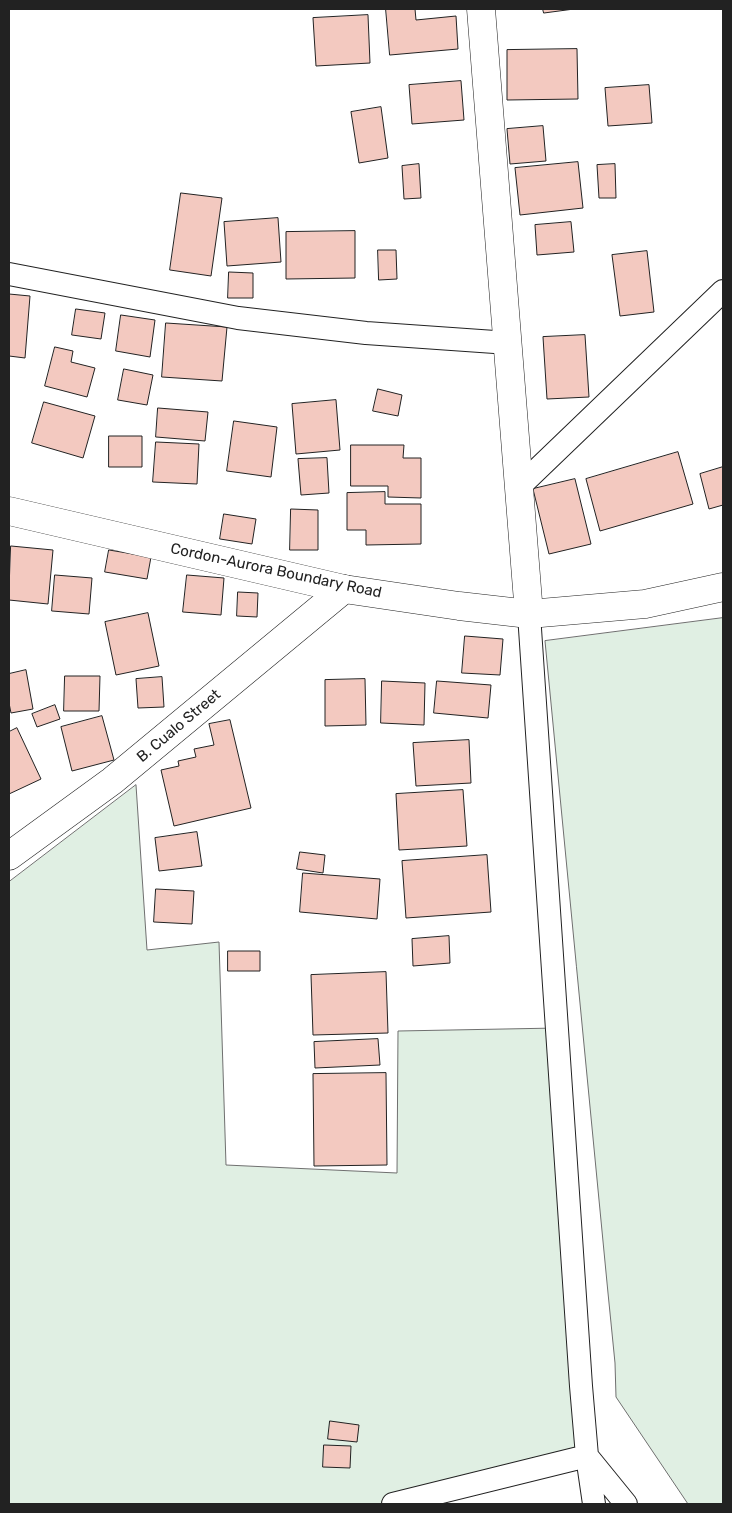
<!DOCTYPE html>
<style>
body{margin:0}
#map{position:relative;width:732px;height:1513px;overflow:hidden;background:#fff;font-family:Rubik,sans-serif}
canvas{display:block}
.frame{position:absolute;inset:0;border:10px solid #222;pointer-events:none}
</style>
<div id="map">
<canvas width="732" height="1513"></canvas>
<div class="frame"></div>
</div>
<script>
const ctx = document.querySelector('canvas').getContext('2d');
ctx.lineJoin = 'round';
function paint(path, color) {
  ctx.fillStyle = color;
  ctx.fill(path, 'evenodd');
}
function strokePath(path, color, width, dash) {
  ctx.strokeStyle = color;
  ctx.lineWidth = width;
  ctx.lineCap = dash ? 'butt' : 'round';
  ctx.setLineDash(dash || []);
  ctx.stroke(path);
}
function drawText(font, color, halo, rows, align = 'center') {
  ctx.font = font + ' Rubik,sans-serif';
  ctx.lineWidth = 4;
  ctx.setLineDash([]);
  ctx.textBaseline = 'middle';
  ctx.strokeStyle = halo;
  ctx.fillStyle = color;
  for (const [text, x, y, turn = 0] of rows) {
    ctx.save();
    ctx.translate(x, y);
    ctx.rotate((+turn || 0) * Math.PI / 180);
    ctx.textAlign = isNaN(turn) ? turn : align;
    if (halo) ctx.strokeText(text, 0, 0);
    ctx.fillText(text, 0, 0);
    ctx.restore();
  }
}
const green = new Path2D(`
 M723,618V1504H688L616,1397L615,1363L608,1293L545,641Z
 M136,785L147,950L219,942L226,1165L397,1173L398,1031L557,1028L587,1456L393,1504H9V882Z`);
paint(green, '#e0efe3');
strokePath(green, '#6f6f6f', 1);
const building = new Path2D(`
 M386,9H415L416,20L456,16L458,49L390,55Z
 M543,9H574L544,13Z
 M368,15L370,63L316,66L313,18Z
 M577,49L578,99L507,100V50Z
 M461,81L464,120L412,124L409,85Z
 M649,85L652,123L608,126L605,88Z
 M381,107L388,158L359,163L351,112Z
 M543,126L546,161L510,164L507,129Z
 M578,162L583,208L520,215L515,168Z
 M419,164L421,198L404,199L402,166Z
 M615,164L616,198H599L597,165Z
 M181,193L222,198L211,276L170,270Z
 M278,218L281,262L227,266L224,222Z
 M571,222L574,252L537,255L535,225Z
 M355,231V278L286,279V232Z
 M378,250H396L397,279L379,280Z
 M647,251L654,312L620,316L612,255Z
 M229,272L253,273V298H228Z
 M9,294L30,296L25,358L9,356Z
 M76,309L105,313L101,339L72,335Z
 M121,315L155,320L150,357L116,351Z
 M166,323L227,327L222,381L162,377Z
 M585,335L589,397L547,399L543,337Z
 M55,347L73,351L71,362L95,368L87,397L45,386Z
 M124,369L153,375L147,405L118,400Z
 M378,389L402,395L398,416L373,411Z
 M336,400L340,450L296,454L292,404Z
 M44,402L95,416L83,458L32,443Z
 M158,408L208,412L205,441L156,437Z
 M234,421L277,427L271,477L227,471Z
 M109,436H142V467H109Z
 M156,442L199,444L197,484L153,482Z
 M351,445H404L403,458H421V498L388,497V486H351Z
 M678,452L693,504L600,531L586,479Z
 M327,458L329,493L301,495L298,459Z
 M723,467V505L709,509L700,474Z
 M575,479L591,544L549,554L533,489Z
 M385,492V504H421V544L366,545V530H347V493Z
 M291,509L318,510V550H290Z
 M224,514L256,519L252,544L220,539Z
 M11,546L53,550L48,604L9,600Z
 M109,550L151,557L147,579L105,572Z
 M55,575L92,578L89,614L52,611Z
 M187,575L224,578L221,615L183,612Z
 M238,592L258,593L257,617L237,616Z
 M148,613L159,666L116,675L105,622Z
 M465,636L503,639L500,675L462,673Z
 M26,670L33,709L11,713L9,703V674Z
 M65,676H100L99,711H64Z
 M162,677L164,707L138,708L136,679Z
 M365,679L366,725L325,726V680Z
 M382,681L425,683L424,725L381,723Z
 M437,681L491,685L488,718L434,713Z
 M55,705L60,719L37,727L32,714Z
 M102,716L114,760L72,771L61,727Z
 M230,720L251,808L174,826L161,770L179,766L178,761L196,757L194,749L214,745L209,724Z
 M17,728L41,779L9,794V732Z
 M469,740L471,783L416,786L413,743Z
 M463,790L467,846L399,850L396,794Z
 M197,832L202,866L159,871L155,838Z
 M300,852L325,855L323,873L297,869Z
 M487,855L491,912L406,918L402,861Z
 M303,873L380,879L377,919L300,912Z
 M156,889L194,891L192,924L154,922Z
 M449,936L450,963L413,966L412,939Z
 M228,951H260V971H228Z
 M386,972L388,1033L313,1035L311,975Z
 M378,1039L380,1065L315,1068L314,1042Z
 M386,1073L387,1165L314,1166L313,1074Z
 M330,1421L359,1425L357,1442L328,1439Z
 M324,1445L351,1446L350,1468L323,1467Z`);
paint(building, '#f3c9c0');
strokePath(building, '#222', 1);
const street = new Path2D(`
 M9,274L238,318L366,333L509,343
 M519,487L723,291
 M529,614L581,1386L587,1456L594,1504
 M393,1504L587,1456L626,1504`);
const secondary = new Path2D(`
 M481,9L529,614
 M9,856L112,781L344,589`);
const primary = new Path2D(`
 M9,511L344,589L459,606L529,614L645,604L723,587`);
strokePath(street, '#222', 24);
strokePath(secondary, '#222', 29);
strokePath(primary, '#222', 29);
strokePath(street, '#fff', 22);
strokePath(secondary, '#fff', 28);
strokePath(primary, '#fff', 28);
drawText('15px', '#222', '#fff', [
 ["Cordon-Aurora Boundary Road",276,571,12],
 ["B. Cualo Street",179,726,-40]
]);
</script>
